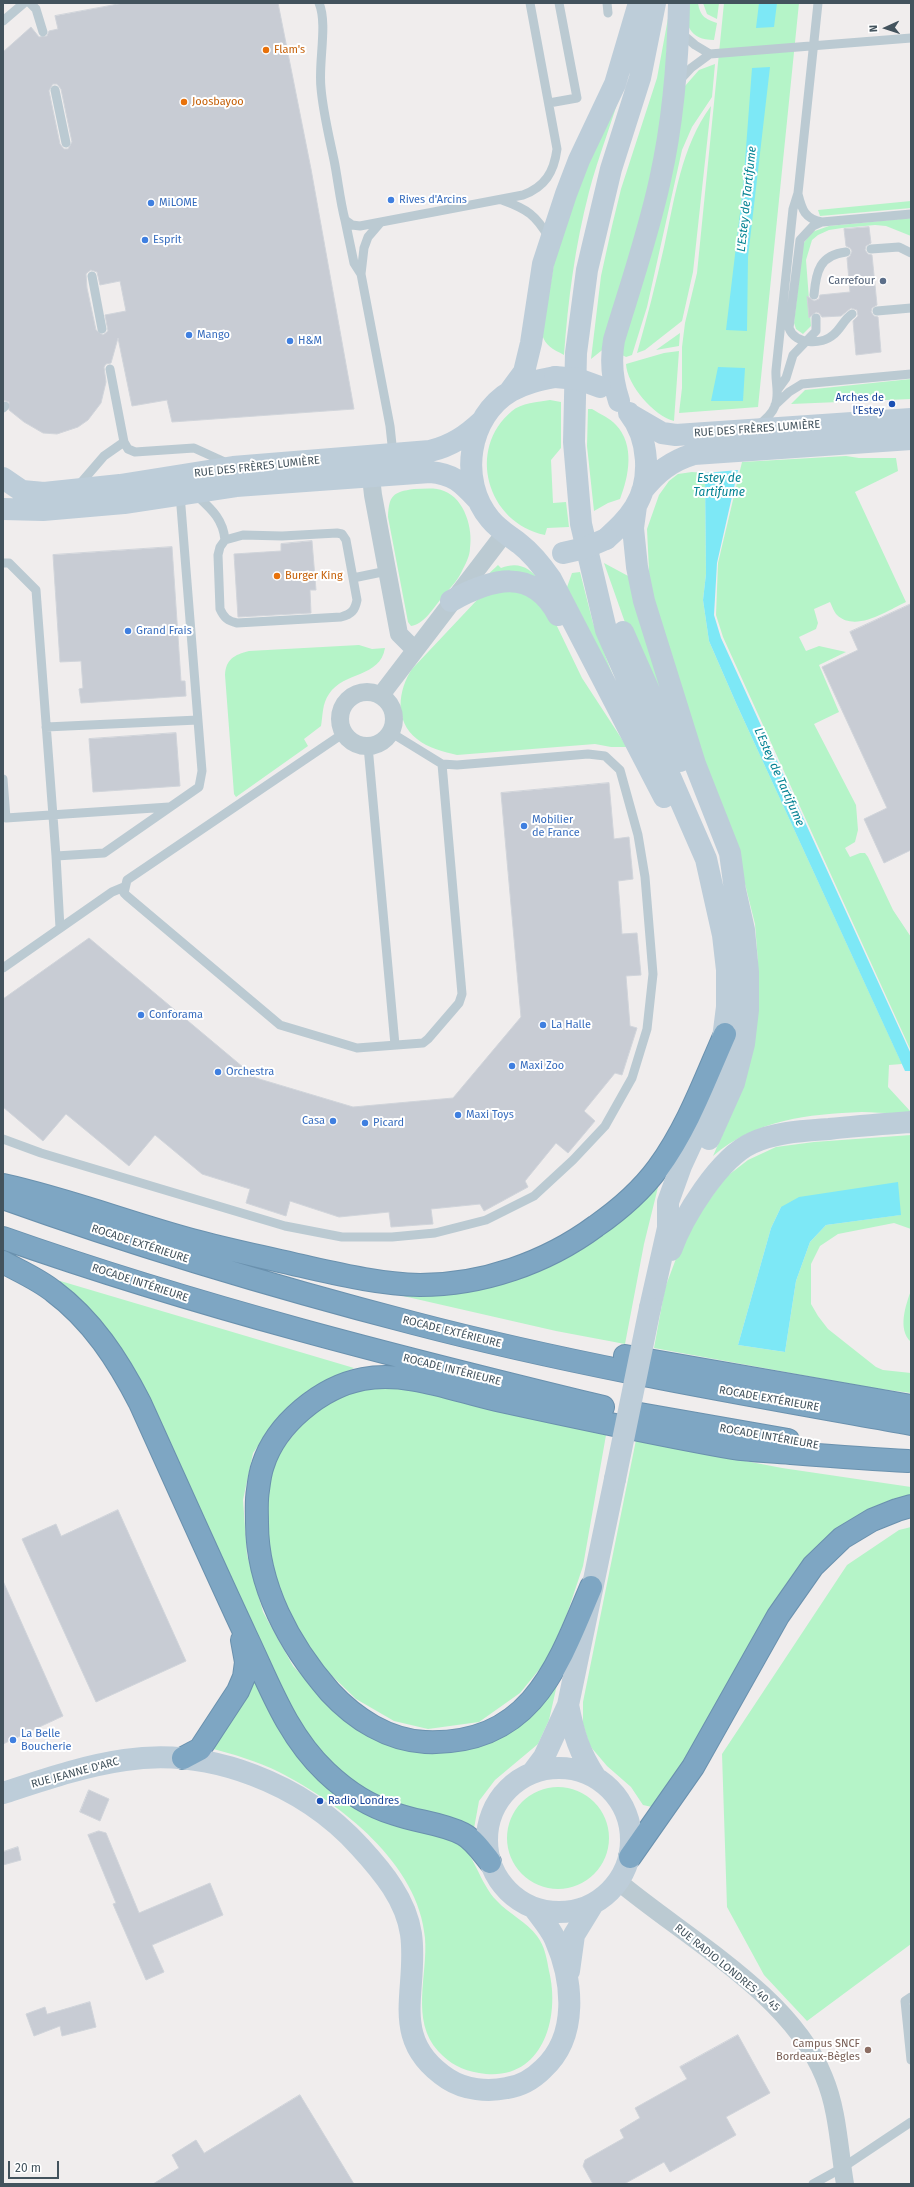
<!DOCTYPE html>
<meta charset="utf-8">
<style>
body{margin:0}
#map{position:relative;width:914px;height:2187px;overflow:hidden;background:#f0eded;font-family:"Fira Sans",sans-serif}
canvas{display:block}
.frame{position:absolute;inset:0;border:4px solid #43535d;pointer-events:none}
.north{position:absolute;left:866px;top:8px;width:40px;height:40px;-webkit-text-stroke:3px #fff;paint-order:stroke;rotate:267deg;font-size:11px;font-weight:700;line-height:16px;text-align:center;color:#43535d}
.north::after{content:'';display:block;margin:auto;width:14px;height:18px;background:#43535d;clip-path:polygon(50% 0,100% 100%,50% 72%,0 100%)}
.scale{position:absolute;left:8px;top:2161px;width:51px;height:18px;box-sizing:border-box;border:2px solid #43535d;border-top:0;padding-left:5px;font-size:12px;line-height:14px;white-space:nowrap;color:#43535d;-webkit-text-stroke:3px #fff;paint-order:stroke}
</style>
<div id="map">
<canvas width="914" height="2187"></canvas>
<div class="frame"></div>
<div class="north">N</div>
<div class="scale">20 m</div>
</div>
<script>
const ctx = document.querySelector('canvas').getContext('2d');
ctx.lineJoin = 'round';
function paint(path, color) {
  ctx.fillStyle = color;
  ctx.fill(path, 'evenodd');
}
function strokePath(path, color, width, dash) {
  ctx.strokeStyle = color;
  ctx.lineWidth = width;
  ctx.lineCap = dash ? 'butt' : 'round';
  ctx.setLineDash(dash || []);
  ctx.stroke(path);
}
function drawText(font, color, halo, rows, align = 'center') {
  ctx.font = font + ' "Fira Sans",sans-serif';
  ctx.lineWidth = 4;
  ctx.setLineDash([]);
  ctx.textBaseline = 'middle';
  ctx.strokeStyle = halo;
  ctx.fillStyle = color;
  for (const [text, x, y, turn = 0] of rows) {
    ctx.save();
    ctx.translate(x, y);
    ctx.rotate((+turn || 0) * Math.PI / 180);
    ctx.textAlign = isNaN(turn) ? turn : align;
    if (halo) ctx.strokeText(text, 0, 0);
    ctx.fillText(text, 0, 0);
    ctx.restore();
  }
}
paint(new Path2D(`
 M684,3H698C700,16 705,19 717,23L714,40C689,40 686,25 684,3Z
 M703,3H719L717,19L707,14Z
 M724,3H799L758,407L679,413L682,388V347L685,323L697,273Z
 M669,13L661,148L606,347L591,359L601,276L612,226L621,189L657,78Z
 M715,64L712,97L692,127L682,150L647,307L632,355L626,357L618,353L685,86L699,70Z
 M622,87C612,123 598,157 589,192C575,246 568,300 564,355C553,349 545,346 542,334L557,246L567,208Z
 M711,106L693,272L682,321L645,350L637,353C647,318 656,283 664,247C675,198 681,147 711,106Z
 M911,201V208L820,216L818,210Z
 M911,218V236L886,226L875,225L842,228L829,230L818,235L812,240L806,260L811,326L803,334L796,329L794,323L803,244L812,232L829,226Z
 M680,333L679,346L656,350Z
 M679,351L674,421C654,416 627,385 626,364L664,353Z
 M911,379V399L791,404L805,390Z
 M550,400L561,402V448L551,460L553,503L566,502L569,527L547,528L545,535C487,523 466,449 512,411C521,403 538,402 550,400Z
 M588,409H592C600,414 610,418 616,425C635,445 629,476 620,499L608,503L594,511L587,446Z
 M846,456L859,458H896L898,471L855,492L906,602C888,610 856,633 837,615C834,612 832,606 830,602L814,609L818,623L816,629L799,637L806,651L819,646L846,652L819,665L839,712L814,724L856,805L858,830L855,842L845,848L850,857L860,853H865L868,857L893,910L911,937V1051L723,637L716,615L718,563L742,462Z
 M692,472L705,473L706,574L703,600L709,641L736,703L902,1064L889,1065L888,1087L911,1112C897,1115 878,1112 862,1112C808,1114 755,1120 713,1156L730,1117L758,962L755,924L735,844L692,727L646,575L649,571L647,529L659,495L669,481L678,474Z
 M414,489C424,489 435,487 444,491C465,499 473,529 470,548C470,556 465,565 462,571C457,582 447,591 440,600C432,610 424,624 411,626L408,622L388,517C389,495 393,492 414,489Z
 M604,563L630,577L666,700L628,631Z
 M498,565L501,568C519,561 530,568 541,582L483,579Z
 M580,572L593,623L621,697L566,590L572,573Z
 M499,589L527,593L554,620L582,678L627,747H611L595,744L457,755C444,752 428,748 417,739C394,721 398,690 412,669L477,600Z
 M359,645L372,649L385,648C380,678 344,671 329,694C322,704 323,715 321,726L304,739L308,746L236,797L234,794L225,675C226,659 234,655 249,651Z
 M911,1135V1229L894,1223L838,1234L820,1246L811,1264V1304L818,1316L828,1329L876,1367L883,1370L911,1373V1393L873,1388L654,1348L665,1288L677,1256L689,1228L726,1177L748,1160L776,1147L814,1142ZM781,1207L900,1215L826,1225L810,1242L796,1281L785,1352L738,1345L771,1228Z
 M662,1171L644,1244L625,1344L556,1331L355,1285L509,1276Z
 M57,1280L354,1368L311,1389L279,1417L253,1453L243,1500L247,1555L263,1612L293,1666L336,1711L459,1748L561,1667L549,1720L538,1744L495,1780L479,1801L473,1834L366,1796L298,1731L103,1328Z
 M911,1290V1342C897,1329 906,1305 911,1290Z
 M385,1387L417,1391L606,1435L583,1566L567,1614L547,1660L520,1693L479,1722L428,1729L394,1721L356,1699L322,1666L298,1631L278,1585L267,1538V1489L276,1457L302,1424L325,1405L357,1390Z
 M636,1440L782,1468L911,1487V1497C818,1512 778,1594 737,1668C715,1707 693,1746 671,1785L652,1807L643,1805L631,1787L607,1766L590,1746L583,1724V1702Z
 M911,1527V1944L807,2021L764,1975L727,1907L722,1754L847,1565L899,1530Z
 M252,1669C269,1696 287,1723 304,1750C309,1758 314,1771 321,1776C329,1782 342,1785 351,1789C375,1800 399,1811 424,1822C433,1826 444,1830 453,1835C474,1851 479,1883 497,1901C509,1914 527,1922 537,1936C545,1946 547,1960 549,1971C561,2020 541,2084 479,2073C462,2070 450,2064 438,2051C410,2020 428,1975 425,1938C419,1864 340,1803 279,1772C257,1761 233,1754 209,1748Z
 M507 1838a51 51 0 1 1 102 0a51 51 0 1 1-102 0Z`), '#b5f4c8');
paint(new Path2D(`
 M759,3H777L774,27L756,28Z
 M770,67L748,257L747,331L726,330L743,188L752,68Z
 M718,367L745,368L743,401H711Z
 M738,470L717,563L714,615L721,638L732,662L911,1054V1071H905L736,703L709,641L703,600L706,574L705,473Z
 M898,1182L901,1215L826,1225L810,1242L796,1281L785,1352L738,1345L771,1228L781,1207L799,1197Z`), '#7de8f6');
const building = new Path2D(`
 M124,3H278L311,169L354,409L172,422L167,400L132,406L118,338L111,363L106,364L104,367L106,382L101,403L88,420L78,427L57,434L43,433L24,422L9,410V402L3,400V52L31,27L39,37L47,36L49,31L58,29L55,16ZM53,84H57L61,89L72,142L68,149H64L60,144L49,91ZM91,270L97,272L100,285L120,281L126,311L105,315L108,331L103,335L96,330L87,288L86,274Z
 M869,227L871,243L866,246L865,250L868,254L872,255L877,305L872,308L871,312L874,316L878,317L881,352L856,355L853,321L858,316L857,310L851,308L841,316L822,317L819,313L816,312L809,318L807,296L814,301L819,299L820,295L850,292L847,258L850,256L852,251L850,248L846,246L844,229Z
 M312,541L316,590H310L311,613L238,617L234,554L281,551V544Z
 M172,547L181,681H185L186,696L81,703L79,689L83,688L81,661L60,662L53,555Z
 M911,604V850L884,863L864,819L887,808L822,667L858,650L850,632Z
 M176,733L180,786L93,792L89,739Z
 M609,783L614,839L629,837L633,879L618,881L622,934L637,933L641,975L626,976L630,1026L637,1028L622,1075L615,1073L584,1111L595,1121L568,1153L556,1143L525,1181L528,1187L484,1211L480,1204L431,1209L433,1224L391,1227L389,1212L339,1217L290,1201L286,1216L246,1203L250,1189L202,1174L155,1135L129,1166L66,1114L43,1141L3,1107V999L89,938L256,1078L353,1107L453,1098L521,1017L501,793Z
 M118,1510L186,1661L96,1702L22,1539L56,1524L61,1536Z
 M3,1581L63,1716L3,1744Z
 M89,1790L109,1799L100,1821L80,1812Z
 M99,1831L106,1833L139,1913L210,1883L223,1915L152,1945L164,1972L146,1980L113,1904L116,1903L88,1835Z
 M18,1847L21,1860L3,1865V1852Z
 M90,2002L96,2027L62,2036L60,2026L34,2036L26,2014L45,2007L47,2014Z
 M738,2035L770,2093L726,2117L736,2135L670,2172L664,2162L624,2184H593L583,2166L585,2160L624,2138L620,2130L640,2118L635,2108L687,2079L680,2067Z
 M300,2095L354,2184H153L179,2168L172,2155L196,2140L204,2153Z`);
paint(building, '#c8ccd4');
strokePath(building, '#d0d4da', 1);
const highway = new Path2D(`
 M3,1185C67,1199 129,1223 192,1240C225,1249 259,1256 293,1264C334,1273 377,1284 420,1285C482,1285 546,1263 596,1226C619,1210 641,1191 658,1168C688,1127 705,1079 725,1034
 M3,1198C137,1246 275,1287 413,1323C577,1366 744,1394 911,1424
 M3,1238C199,1307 401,1358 603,1407
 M3,1262C19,1271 38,1279 53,1291C92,1320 118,1360 140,1403C175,1480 210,1559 246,1636C269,1684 286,1734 326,1772C346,1791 368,1806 395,1814C417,1822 442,1823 463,1834C474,1840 482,1852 490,1862
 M625,1356L911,1406
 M634,1413L788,1440
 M591,1587C557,1669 530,1746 425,1742C388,1740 355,1719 330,1692C289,1645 257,1586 257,1523C257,1512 256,1501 258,1490C259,1482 260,1473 263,1465C276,1424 321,1387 363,1379C407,1371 453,1390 497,1400C575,1417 654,1434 733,1448C752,1451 772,1451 791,1453C830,1456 869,1459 908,1461
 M183,1758L200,1749L238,1691L244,1677L246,1662L242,1640
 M630,1857L693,1767L778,1616L813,1566L842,1538L872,1520L897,1510L911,1506`);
strokePath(highway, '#6a91ae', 24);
strokePath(new Path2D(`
 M30,3L36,9L43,32
 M319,3C328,24 318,63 321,88C323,112 329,136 334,160C338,180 340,201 345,220L352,225L360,226L523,195C545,187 554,172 557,149L530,3
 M607,3L608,13
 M3,21L24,3
 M681,33L695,45L710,54
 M679,81L691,68L710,54L911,38
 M55,90L66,143
 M549,103L577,98L559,3
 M798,194C802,210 805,219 822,222L911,214
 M502,200C527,209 536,215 549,238
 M345,220L354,263L361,274
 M822,222L813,226L800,240L789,328C795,345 822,345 833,335C841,329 844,319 852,314
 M380,223L368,237L364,248L361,274L390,426L393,454
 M871,249L899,247L911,253
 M92,276L102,329
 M814,295C816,271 820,255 846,252
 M877,311L911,308
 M110,369L124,442L128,449L135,452L194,448L227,463
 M778,389L786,378L793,355L816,331V318
 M775,405L789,392L802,384L911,374
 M3,408L5,406
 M757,426C764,421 772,414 775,406C780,394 775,382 776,370C782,316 787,263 793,209L798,193L818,3
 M79,485L104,456L124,442
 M195,494C210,508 223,518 225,540
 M337,533L342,534L346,540L357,600C355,610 352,614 341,617L237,623C228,621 224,618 220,609L218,555L220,547L225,540L243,535L282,536Z
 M3,563H9L36,590L56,856
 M353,578L387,571
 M46,727L198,720
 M344,733L127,880L124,893L127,896L280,1025L357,1048L423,1043L428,1039L459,1003L462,994L442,764L390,732
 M368,746L395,1045
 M3,779L6,818L169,807
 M60,928L56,856L104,853L199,787L202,771L180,494
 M3,968L112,892L124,887
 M3,1139L41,1153L285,1226L342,1237H392L435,1233L486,1220L534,1196L573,1160L605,1126L632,1078L647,1029L653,974L645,877L638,835L620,770L605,756L588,754L457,765L442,764
 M911,1997L905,2001L911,2060
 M813,2184L842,2168L911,2122`), '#bbcad2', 9);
strokePath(new Path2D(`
 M371,477L373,495L399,634L414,649
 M340 719a27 27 0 1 1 54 0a27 27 0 1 1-54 0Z
 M381,695L504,534
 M619,1882C686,1938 791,1995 824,2077C838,2110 839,2149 845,2184`), '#bbcad2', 18);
strokePath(new Path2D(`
 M555,377C539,380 525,383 511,391C468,416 458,481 490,519C499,530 510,536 520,544C533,554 542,566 551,579L664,797
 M510,391L524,372L531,343L543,264L566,194L579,160L615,84L639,3
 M619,401C612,380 610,362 614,340C630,287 648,235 660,180C673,122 678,63 679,3
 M631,415L662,433L676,435L911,419
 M3,478L22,491L44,493L120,485L233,467L430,451C451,446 466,436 482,421
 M642,491C657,472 671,461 694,454L911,439
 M636,506L633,528L637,567L644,601L695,764L730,853L735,890L744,930L748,972V1010L744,1044L734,1083L709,1139
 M3,509L43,510L124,503L236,486L430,472C454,474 462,483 478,500
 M606,539C617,529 627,520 635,507C652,480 649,438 629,413
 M451,601C491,579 532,566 558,615
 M623,632L680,761
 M671,1250C683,1217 719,1158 752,1143C776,1132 803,1131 829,1129C856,1126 884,1124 911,1122
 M650,1308L668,1228V1202L681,1166L699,1127L718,1078L727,1007V970L723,935L706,859L606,630L581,524L574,442L576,353L587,270L611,169L640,78L655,3
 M568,1705C574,1735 579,1752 596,1778
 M487 1840a72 72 0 1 1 144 0a72 72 0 1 1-144 0Z
 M532,1773L544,1757L568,1705L615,1479
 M3,1793C43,1780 83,1766 125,1760C210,1747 303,1784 360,1847C383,1872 406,1900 411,1934C419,1990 387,2039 448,2079C465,2090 488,2092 507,2088C521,2086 533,2079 543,2069C579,2036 573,1980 555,1939C550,1928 541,1918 534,1908
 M569,1971L574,1935L593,1904`), '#bdcdd9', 22);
strokePath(highway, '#7ea6c3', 22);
strokePath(new Path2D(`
 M555,377L578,379L600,387
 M563,553L585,548L606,539
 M615,1479L650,1308`), '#bdcdd9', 22);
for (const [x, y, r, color] of [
 [266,50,4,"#e8710a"],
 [184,102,4,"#e8710a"],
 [391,200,4,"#3f7fe0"],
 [151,203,4,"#3f7fe0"],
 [145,240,4,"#3f7fe0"],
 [883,281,4,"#5c6f8a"],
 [189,335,4,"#3f7fe0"],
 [290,341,4,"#3f7fe0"],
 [892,404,4,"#1a4fb4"],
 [277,576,4,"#e8710a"],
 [128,631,4,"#3f7fe0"],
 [524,826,4,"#3f7fe0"],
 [141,1015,4,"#3f7fe0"],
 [543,1025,4,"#3f7fe0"],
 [512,1066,4,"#3f7fe0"],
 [218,1072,4,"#3f7fe0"],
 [458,1115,4,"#3f7fe0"],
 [333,1121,4,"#3f7fe0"],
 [365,1123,4,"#3f7fe0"],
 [13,1740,4,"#3f7fe0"],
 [320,1801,4,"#1a4fb4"],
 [868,2050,4,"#8d6e63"]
]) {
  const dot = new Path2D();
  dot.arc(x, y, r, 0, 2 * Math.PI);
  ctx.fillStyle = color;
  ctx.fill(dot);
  strokePath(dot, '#fff', 1.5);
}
drawText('11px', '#c56008', '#fff', [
 ["Flam's",274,50],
 ["Joosbayoo",192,102],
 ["Burger King",285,576]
], 'left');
drawText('11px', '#366cbe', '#fff', [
 ["Rives d'Arcins",399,200],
 ["MiLOME",159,203],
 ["Esprit",153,240],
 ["Mango",197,335],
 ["H&M",298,341],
 ["Grand Frais",136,631],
 ["Mobilier",532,820],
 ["de France",532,833],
 ["Conforama",149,1015],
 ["La Halle",551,1025],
 ["Maxi Zoo",520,1066],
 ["Orchestra",226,1072],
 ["Maxi Toys",466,1115],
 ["Casa",325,1121,"right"],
 ["Picard",373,1123],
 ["La Belle",21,1734],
 ["Boucherie",21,1747]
], 'left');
drawText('11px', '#4e5e75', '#fff', [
 ["Carrefour",875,281]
], 'right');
drawText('11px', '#164399', '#fff', [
 ["Arches de",884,398],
 ["l'Estey",884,411],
 ["Radio Londres",328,1801,"left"]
], 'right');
drawText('11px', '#43535d', '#fff', [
 ["RUE DES FRÈRES LUMIÈRE",757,429,-4],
 ["RUE DES FRÈRES LUMIÈRE",257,467,-6],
 ["ROCADE EXTÉRIEURE",140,1244,18],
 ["ROCADE INTÉRIEURE",140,1283,18],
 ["ROCADE EXTÉRIEURE",452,1332,14],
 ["ROCADE INTÉRIEURE",452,1370,14],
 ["ROCADE EXTÉRIEURE",769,1399,10],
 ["ROCADE INTÉRIEURE",769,1437,10],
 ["RUE JEANNE D'ARC",75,1773,-15],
 ["RUE RADIO LONDRES 40 45",727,1968,39]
]);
drawText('11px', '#785e54', '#fff', [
 ["Campus SNCF",860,2044],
 ["Bordeaux-Bègles",860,2057]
], 'right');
drawText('italic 12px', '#038293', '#fff', [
 ["L'Estey de Tartifume",747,199,-84],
 ["Estey de",719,479],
 ["Tartifume",719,493],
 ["L'Estey de Tartifume",779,777,66]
]);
</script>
